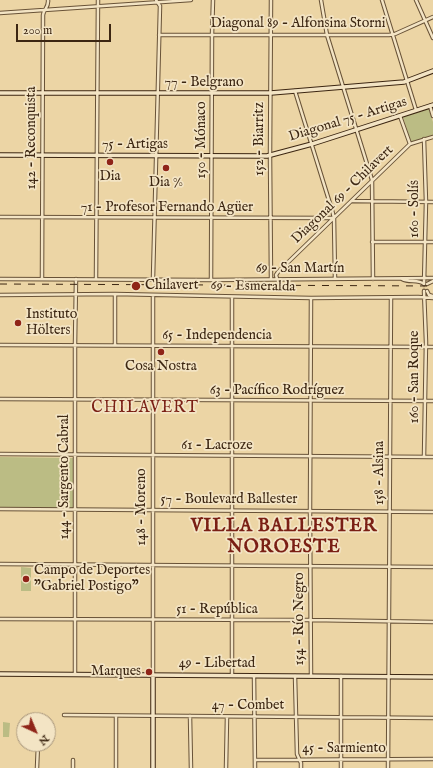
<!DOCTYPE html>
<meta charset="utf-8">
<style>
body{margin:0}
#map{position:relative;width:433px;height:768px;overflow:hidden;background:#ecd5a5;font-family:"IM FELL English",serif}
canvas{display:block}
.north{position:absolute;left:16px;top:712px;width:40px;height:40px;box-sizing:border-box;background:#f3e4c4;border:1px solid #aa987d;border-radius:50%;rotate:136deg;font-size:11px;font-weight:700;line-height:16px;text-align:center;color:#3c2612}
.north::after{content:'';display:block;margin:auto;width:14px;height:18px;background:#8f2418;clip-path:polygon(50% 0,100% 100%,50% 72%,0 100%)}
.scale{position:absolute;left:16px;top:24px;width:95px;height:18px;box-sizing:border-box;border:2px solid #3c2612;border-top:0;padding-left:5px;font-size:12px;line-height:14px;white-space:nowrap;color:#3c2612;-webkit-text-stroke:3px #f3e4c4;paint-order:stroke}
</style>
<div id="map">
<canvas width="433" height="768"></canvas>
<div class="north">N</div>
<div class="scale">200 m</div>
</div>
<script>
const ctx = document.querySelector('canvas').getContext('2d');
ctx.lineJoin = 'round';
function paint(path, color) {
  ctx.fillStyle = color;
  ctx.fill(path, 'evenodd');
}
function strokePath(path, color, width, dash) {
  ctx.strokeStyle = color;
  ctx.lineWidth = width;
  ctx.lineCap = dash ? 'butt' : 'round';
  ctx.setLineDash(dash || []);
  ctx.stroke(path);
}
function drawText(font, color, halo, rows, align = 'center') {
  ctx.font = font + ' "IM FELL English",serif';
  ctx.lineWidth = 3.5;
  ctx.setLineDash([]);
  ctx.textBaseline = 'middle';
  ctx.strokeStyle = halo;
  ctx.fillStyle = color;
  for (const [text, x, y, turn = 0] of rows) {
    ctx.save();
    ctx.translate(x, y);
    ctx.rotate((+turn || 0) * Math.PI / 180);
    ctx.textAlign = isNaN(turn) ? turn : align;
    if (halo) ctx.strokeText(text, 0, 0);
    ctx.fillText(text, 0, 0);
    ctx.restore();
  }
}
paint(new Path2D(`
 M429,109L433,122V135L411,142L403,117Z
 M0,457L73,458V509L0,507Z
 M21,567L31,568V591H21Z
 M3,722L10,723L9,737H3Z`), '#bbbc84');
strokePath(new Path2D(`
 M424,284V291`), '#c9b288', 2.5, [2.5, 1]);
const street = new Path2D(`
 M321,0L327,35L372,180L373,279
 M382,0L416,110
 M416,0L433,38
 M0,13L191,0
 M159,35H389L395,34L433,17
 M295,91L332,210L334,218L335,279
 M430,106L433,116
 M400,116L410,144
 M352,201L433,202
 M0,217L334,218
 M372,242H433
 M42,278L43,15C44,9 49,7 48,0
 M96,278L98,0
 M153,278L160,6L156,0
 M0,279L211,280L433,278
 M271,279L270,156L271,0
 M277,279L276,275L278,272L410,144L433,137
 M402,279C409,283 418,279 424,284L426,202L424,139
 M211,280L212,35L213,0
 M427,284L433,281
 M427,291L429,295L433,296
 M0,295L115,294L311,298L418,297L433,298
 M0,345L433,347
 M115,345V294
 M0,399L433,401
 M0,454L433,457
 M424,457L426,342L424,291
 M0,509L433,512
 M0,564L433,567
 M0,619L311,620L433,622
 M75,674V345L76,279
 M153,675V295
 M232,675V297
 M254,676L255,768
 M295,676L297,754L301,763V768
 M311,676L310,510L311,298
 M341,676V768
 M64,715L433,718
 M190,716L191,768
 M255,760L433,759
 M37,768L38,744
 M73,768V760
 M116,768V716
 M226,768L227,717
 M388,768L391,298`);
const secondary = new Path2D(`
 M0,93H271L404,82L433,71
 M0,155L267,156L312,144L433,105
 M0,674L433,677
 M153,768V675`);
strokePath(street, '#685237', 4.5);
strokePath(secondary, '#3c2612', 5.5);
strokePath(street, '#f3e4c4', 2.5);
strokePath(secondary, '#f3e4c4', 3.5);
strokePath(new Path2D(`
 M0,284L433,286`), '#3c2612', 1, [7, 7]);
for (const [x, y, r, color] of [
 [110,162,4,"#8f2418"],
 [166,168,4,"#8f2418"],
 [136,286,5,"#8f2418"],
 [18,323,4,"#8f2418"],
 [161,352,4,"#8f2418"],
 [26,579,4,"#8f2418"],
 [149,672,4,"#8f2418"]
]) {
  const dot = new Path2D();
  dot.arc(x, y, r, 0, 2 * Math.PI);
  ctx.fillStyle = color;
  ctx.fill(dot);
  strokePath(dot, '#f3e4c4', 1.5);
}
drawText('14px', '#3c2612', '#f3e4c4', [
 ["Diagonal 89 - Alfonsina Storni",298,24],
 ["77 - Belgrano",204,83],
 ["Diagonal 75 - Artigas",348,120,-17],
 ["142 - Reconquista",32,138,-90],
 ["152 - Biarritz",260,139,-90],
 ["150 - Mónaco",202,140,-90],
 ["75 - Artigas",135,145],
 ["Diagonal 69 - Chilavert",343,195,-44],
 ["71 - Profesor Fernando Agüer",167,208],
 ["160 - Solís",415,209,-90],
 ["69 - San Martín",300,269],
 ["69 - Esmeralda",253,287,1],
 ["65 - Independencia",217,336],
 ["160 - San Roque",415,377,-90],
 ["63 - Pacífico Rodríguez",277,391],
 ["61 - Lacroze",217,446],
 ["158 - Alsina",380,473,-90],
 ["144 - Sargento Cabral",65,477,-90],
 ["57 - Boulevard Ballester",229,500],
 ["148 - Moreno",142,507,-90],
 ["51 - República",217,610],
 ["154 - Río Negro",300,619,-90],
 ["49 - Libertad",217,664],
 ["47 - Combet",248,706],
 ["45 - Sarmiento",344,749]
]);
drawText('14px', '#3c2612', '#f3e4c4', [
 ["Dia",110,177],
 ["Dia %",166,183],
 ["Chilavert",145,286,"left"],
 ["Instituto",26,315,"left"],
 ["Hölters",26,331,"left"],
 ["Cosa Nostra",161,367],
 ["Campo de Deportes",34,571,"left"],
 ["\"Gabriel Postigo\"",34,587,"left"],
 ["Marques",141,672,"right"]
]);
ctx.letterSpacing = '1px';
drawText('16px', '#7a1f14', '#f3e4c4', [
 ["CHILAVERT",145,409]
]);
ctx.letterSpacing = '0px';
ctx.letterSpacing = '1px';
drawText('bold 18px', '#7a1f14', '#f3e4c4', [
 ["VILLA BALLESTER",284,527],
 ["NOROESTE",284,548]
]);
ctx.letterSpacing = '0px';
</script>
